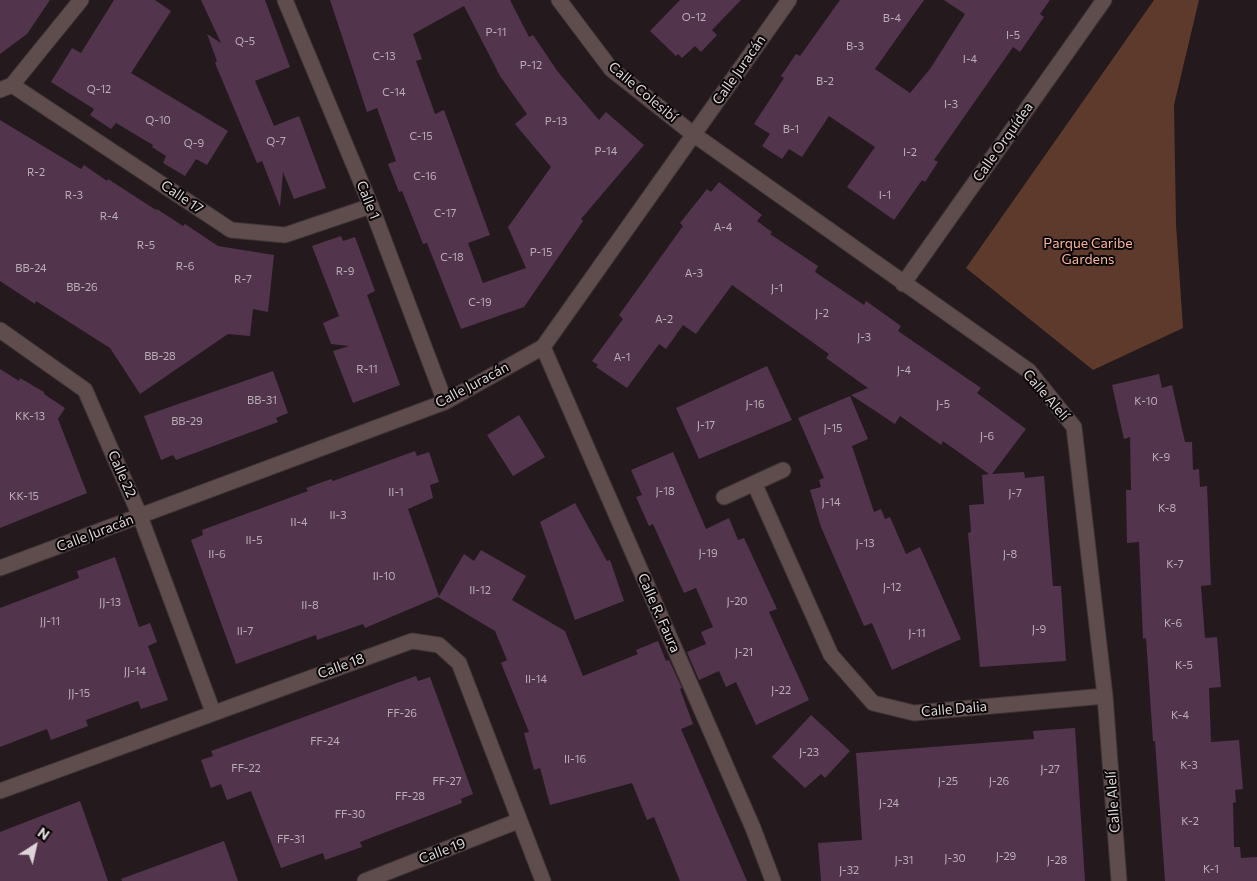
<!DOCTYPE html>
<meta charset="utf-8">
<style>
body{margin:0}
#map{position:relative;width:1257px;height:881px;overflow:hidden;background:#241a1d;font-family:Commissioner,sans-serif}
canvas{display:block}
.north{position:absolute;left:10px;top:821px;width:50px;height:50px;-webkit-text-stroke:4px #0a0607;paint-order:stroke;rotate:35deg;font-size:14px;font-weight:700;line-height:20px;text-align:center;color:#ddd6d8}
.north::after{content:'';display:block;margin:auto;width:18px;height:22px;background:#ddd6d8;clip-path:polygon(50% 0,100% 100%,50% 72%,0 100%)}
</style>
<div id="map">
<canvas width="1257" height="881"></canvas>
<div class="north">N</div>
</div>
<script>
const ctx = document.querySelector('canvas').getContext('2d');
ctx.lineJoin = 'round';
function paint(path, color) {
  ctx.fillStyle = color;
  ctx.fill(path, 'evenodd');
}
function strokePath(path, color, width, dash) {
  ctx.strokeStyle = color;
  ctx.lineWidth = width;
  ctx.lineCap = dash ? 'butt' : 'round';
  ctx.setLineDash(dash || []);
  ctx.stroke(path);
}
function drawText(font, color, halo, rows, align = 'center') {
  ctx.font = font + ' Commissioner,sans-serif';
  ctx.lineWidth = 4;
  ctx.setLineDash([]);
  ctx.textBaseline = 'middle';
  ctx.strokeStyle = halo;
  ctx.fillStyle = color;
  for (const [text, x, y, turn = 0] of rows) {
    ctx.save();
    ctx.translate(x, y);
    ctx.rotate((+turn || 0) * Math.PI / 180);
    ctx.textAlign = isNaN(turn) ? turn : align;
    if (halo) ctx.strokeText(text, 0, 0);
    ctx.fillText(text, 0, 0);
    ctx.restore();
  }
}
paint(new Path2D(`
 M1154,0H1199L1174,105L1176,224L1183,328L1093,370L966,268Z`), '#5e3a2c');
paint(new Path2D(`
 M0,0H50L27,34L0,54Z
 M114,0H155L171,11L131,73L228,131L207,165L196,159L185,176L163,163L166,156L152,147L153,145L116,123L111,129L90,115L94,109L51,82L72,48L81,53Z
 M201,0H265L290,67L255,81L274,126L299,116L326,188L294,199L283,172L280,207L262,161L257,163L215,63L217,61L207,34L221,43Z
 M330,0H510L529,37L533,35L558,72L599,120L606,112L644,145L581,219L583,221L524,307L461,329L427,243L423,244L402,191L399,192L388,164L396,161L377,108L367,112ZM464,6L500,76L527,114L515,124L551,167L508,227L526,268L483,283L468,243L490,235L444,110L435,114L416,61L422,59L413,34Z
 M680,0H741L712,30L717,35L701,52L695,46L682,58L678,54L676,56L650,31Z
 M840,0H924L875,69L910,93L930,69L965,14L944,0H1050L1040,14L1044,17L1020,52L1013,47L934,160L938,162L925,182L922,180L894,220L847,187L875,147L829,116L802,157L789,149L782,159L762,146L770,134L754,124L784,78L781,76L796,54L800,56Z
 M0,120L81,169L84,165L107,181L108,179L156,210L157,209L183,226L185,224L218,246L274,255L268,312L253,309L250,336L228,334L140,394L110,348L36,301L35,304L0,281Z
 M719,182L762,215L757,221L772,232L770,234L818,266L815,272L864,305L866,301L901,326L898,331L981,388L977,393L1026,429L992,474L1024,472L1025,478L1044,476L1053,586H1061L1066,661L980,667L968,533L971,532L969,505L984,504L982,475L989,474L943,441L941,445L900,416L895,424L851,395L868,388L826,358L829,354L732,285L696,334L683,325L666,349L659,344L627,388L596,367L598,365L592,361L623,319L619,315L683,226L680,223L707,189L711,192Z
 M341,236L343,241L355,237L375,291L367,295L400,385L353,403L333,351L349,346L331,344L323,323L339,316L312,246Z
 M767,366L792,420L699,459L676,408Z
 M0,369L19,381L20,378L44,392V394L65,408L58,419L87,493L0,528Z
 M273,371L288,413L276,418L278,422L176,460L173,455L161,460L144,416Z
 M1159,374L1162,388L1172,385L1185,442H1192L1193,470L1199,469L1200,487L1207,486L1211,585L1201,586L1205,638L1217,637L1221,687L1209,688L1211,742L1239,740L1243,789L1235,790L1236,802L1233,803L1234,847H1240L1241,858L1257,857V881H1165L1155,741H1153L1146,638L1143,639L1139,542L1127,543L1126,490H1131L1130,437L1124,439L1112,385Z
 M850,396L868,439L852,446L874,512L881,509L885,519L890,517L906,554L920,547L961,639L892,670L872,623L864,626L821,527L810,490L821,487L819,480L824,478L798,418Z
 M519,415L545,457L513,476L487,435Z
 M415,451L417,456L429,452L439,482L430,485L433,498L408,509L439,596L464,554L474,561L481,550L526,576L512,600L565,631L583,676L638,654L636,650L658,641L666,661L669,660L682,688L680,689L693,724L681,729L747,881H680L654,817L647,820L632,783L550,805L540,768L534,770L524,733L529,732L501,663L507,660L495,631L438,597L365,628L363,624L317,640L316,635L236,664L191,540L203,535L202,530L308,491L306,488L331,479L333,481Z
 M673,452L706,529L729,518L738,540L744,538L777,609L769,612L809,700L756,725L736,682L726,687L719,671L699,680L687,652L706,644L701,632L713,627L696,588L684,593L653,524L649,526L636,497L642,495L631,470Z
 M575,503L607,561L610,560L624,601L575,620L540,522Z
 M115,557L139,627L150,623L157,642L148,646L168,700L141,709L138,701L86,720L88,726L51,740L47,729L0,747V608L79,578L77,571Z
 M416,676L418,681L430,677L473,794L461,799L462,803L360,842L362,847L325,860L323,853L281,868L251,791L227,800L221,784L211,788L201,760L213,756L211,751Z
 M811,715L850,751L825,778L821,774L805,788L772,757Z
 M1075,728L1085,881H821L818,843L862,840L856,753L1034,739L1033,731Z
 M80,801L108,881H0V832Z
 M224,841L238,881H122L121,879Z`), '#52344d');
const street = new Path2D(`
 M285,0L371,206L445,402
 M559,0L611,69L693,134L1029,371L1074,427L1105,696L1119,881
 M12,85L231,230L285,235L371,206
 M0,90L12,85L81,0
 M903,284L1104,0
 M0,330L85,390L140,516L213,712
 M543,347L753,828L773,881
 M755,485L831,655L873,703L914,713L1105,696
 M724,497L783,470
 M0,568L445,402L543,347L789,0
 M0,791L412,641L439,645L459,663L543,881
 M365,881L518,821`);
strokePath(street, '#3e3437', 17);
strokePath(street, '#5f4c4c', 15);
drawText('11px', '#baaeb5', null, [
 ["O-12",694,17],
 ["B-4",892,18],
 ["P-11",496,32],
 ["I-5",1013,35],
 ["Q-5",245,41],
 ["B-3",855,46],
 ["C-13",384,56],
 ["I-4",970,59],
 ["P-12",531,65],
 ["B-2",825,81],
 ["Q-12",99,89],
 ["C-14",394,92],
 ["I-3",951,104],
 ["Q-10",158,120],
 ["P-13",556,121],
 ["B-1",791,129],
 ["C-15",421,136],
 ["Q-7",276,141],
 ["Q-9",194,143],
 ["P-14",606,151],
 ["I-2",910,152],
 ["R-2",36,172],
 ["C-16",425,176],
 ["R-3",74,195],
 ["I-1",885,195],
 ["C-17",445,213],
 ["R-4",109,216],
 ["A-4",723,227],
 ["R-5",146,245],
 ["P-15",541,252],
 ["C-18",452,257],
 ["R-6",185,266],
 ["BB-24",31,268],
 ["R-9",345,271],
 ["A-3",694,273],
 ["R-7",243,279],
 ["BB-26",82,287],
 ["J-1",777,288],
 ["C-19",480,302],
 ["J-2",822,313],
 ["A-2",664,319],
 ["J-3",864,337],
 ["BB-28",160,356],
 ["A-1",622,357],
 ["R-11",367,369],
 ["J-4",904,370],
 ["BB-31",262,400],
 ["K-10",1146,401],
 ["J-16",755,404],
 ["J-5",943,404],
 ["KK-13",30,416],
 ["BB-29",187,421],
 ["J-17",706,425],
 ["J-15",833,428],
 ["J-6",987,436],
 ["K-9",1161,457],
 ["J-18",665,491],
 ["II-1",396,492],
 ["J-7",1015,493],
 ["KK-15",24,496],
 ["J-14",831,502],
 ["K-8",1167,508],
 ["II-3",338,515],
 ["II-4",299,522],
 ["II-5",254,540],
 ["J-13",865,543],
 ["J-19",708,553],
 ["II-6",217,554],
 ["J-8",1010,554],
 ["K-7",1175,564],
 ["II-10",384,576],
 ["J-12",892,587],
 ["II-12",480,590],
 ["J-20",737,601],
 ["JJ-13",110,602],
 ["II-8",310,605],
 ["JJ-11",50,621],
 ["K-6",1173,623],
 ["J-9",1039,629],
 ["II-7",245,631],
 ["J-11",917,633],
 ["J-21",744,652],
 ["K-5",1184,665],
 ["JJ-14",135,671],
 ["II-14",536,679],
 ["J-22",781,690],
 ["JJ-15",79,693],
 ["FF-26",402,713],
 ["K-4",1180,715],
 ["FF-24",325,741],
 ["J-23",809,752],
 ["II-16",575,759],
 ["K-3",1189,765],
 ["FF-22",246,768],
 ["J-27",1050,769],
 ["FF-27",447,781],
 ["J-25",948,781],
 ["J-26",999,781],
 ["FF-28",410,796],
 ["J-24",889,803],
 ["FF-30",350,814],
 ["K-2",1190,821],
 ["FF-31",291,839],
 ["J-29",1006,856],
 ["J-30",955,858],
 ["J-31",904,860],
 ["J-28",1057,860],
 ["K-1",1211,869],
 ["J-32",849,870]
]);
drawText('14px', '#ddd6d8', '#0a0607', [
 ["Calle Juracán",739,70,-55],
 ["Calle Colesibí",643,92,40],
 ["Calle Orquídea",1003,142,-55],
 ["Calle 17",182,197,34],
 ["Calle 1",368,200,68],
 ["Calle Juracán",472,385,-28],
 ["Calle Alelí",1046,395,49],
 ["Calle 22",122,474,66],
 ["Calle Juracán",95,533,-21],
 ["Calle R. Faura",659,613,66],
 ["Calle 18",341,666,-20],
 ["Calle Dalia",954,709,-5],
 ["Calle Alelí",1113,802,-94],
 ["Calle 19",442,851,-21]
]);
drawText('14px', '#f7b49a', '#0a0607', [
 ["Parque Caribe",1088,243],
 ["Gardens",1088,259]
]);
</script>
